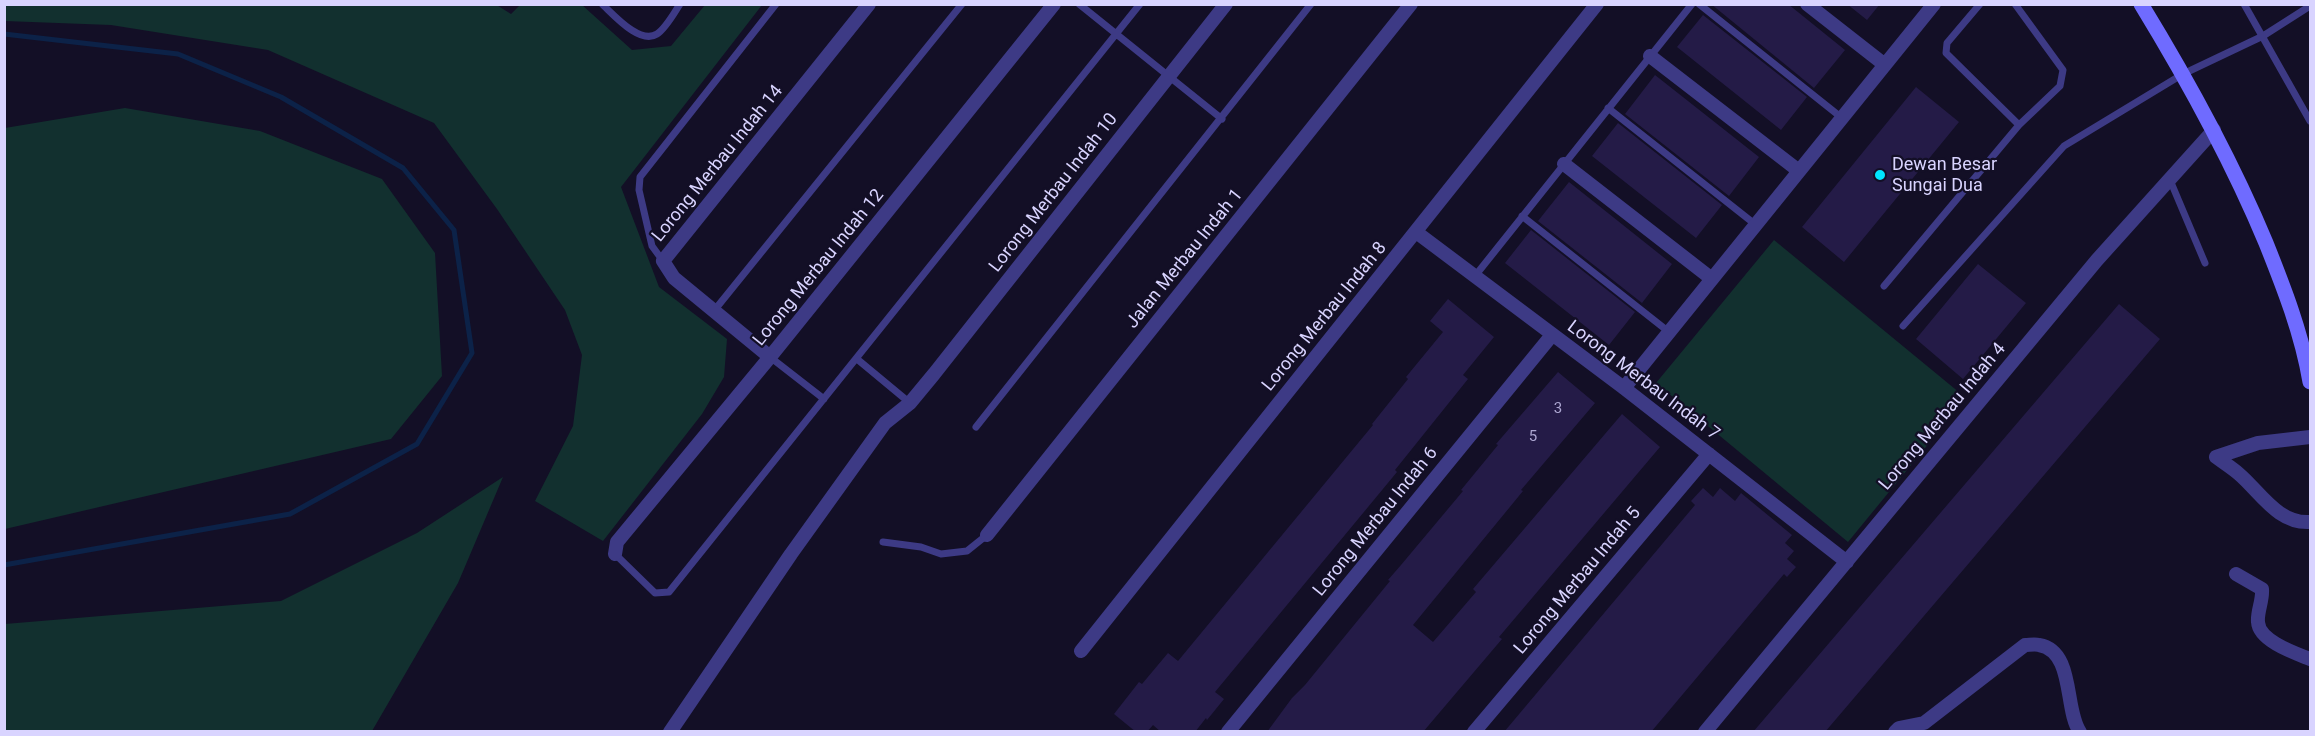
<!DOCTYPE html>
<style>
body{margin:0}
#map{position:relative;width:2315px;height:736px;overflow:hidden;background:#130f26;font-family:Roboto,sans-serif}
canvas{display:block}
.frame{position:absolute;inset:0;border:6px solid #d9d4ff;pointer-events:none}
</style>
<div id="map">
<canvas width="2315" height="736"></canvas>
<div class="frame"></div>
</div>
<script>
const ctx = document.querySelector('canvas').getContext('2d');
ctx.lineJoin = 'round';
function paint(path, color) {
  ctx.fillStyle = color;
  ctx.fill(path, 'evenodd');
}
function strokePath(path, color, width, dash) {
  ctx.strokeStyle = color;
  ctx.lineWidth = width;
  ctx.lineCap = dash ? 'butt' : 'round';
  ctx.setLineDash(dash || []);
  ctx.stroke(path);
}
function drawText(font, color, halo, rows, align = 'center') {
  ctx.font = font + ' Roboto,sans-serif';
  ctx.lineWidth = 4.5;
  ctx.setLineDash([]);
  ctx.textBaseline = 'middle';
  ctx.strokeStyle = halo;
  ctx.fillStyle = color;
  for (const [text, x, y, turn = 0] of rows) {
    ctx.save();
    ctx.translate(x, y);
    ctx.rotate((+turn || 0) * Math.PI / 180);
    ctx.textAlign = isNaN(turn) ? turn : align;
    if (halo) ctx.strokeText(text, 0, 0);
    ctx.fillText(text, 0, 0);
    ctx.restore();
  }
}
paint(new Path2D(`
 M5,4H495L511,14L520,5H582L632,50L671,46L705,5H762L621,187L659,287L727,339L724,377L702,414L603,541L535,501L573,426L582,355L565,310L497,209L434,123L268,50L111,25L5,21Z
 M125,108L260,131L382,179L435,253L442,376L391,439L5,529V128Z
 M1774,240L1966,398L1848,542L1656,383Z
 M503,477L458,583L372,731H5V624L281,601L417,533Z`), '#12302f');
strokePath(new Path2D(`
 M4,34L178,54L281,97L403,168L454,230L472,353L417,444L290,514L4,565`), '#0c2248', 5);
paint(new Path2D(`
 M1711,4H1788L1845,50L1814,88Z
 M1847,4H1880L1867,20Z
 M1703,15L1807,97L1781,130L1677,47Z
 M1655,75L1759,157L1729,196L1625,114Z
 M1916,87L1959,122L1844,262L1802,227Z
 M1618,123L1722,205L1696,238L1592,156Z
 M1569,182L1672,264L1642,303L1538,221Z
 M1531,230L1635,312L1609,345L1505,263Z
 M1978,264L2026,303L1963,379L1916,339Z
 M1448,299L1494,337L1463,375L1468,379L1395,470L1397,472L1215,692L1224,699L1207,720L1206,718L1195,732H1161L1153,725L1147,732H1136L1114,714L1139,682L1142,684L1168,653L1178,661L1373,425L1372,424L1408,379L1406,377L1443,332L1430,321Z
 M2119,304L2160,339L1825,732H1753Z
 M1558,372L1595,403L1521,490L1523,491L1413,625L1433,642L1476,592L1473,589L1622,414L1660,447L1499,637L1502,639L1423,732H1267L1292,698L1305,685L1390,581L1388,580L1401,565L1463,491L1461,490L1498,445L1496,444Z
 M1703,488L1713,497L1720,488L1735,501L1741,493L1792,535L1785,543L1794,551L1787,559L1796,567L1787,577L1784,574L1651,732H1504L1695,505L1691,501Z`), '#241b47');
strokePath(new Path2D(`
 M602,4C614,15 640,45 657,34C666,28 674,13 680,4
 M1079,4L1222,119
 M1699,4L1842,118
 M2015,4L2063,70L2060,86L2019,125
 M2244,4L2310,121
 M1608,108L1756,225
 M2170,180L2205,263
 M1522,216L1669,332
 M663,261L652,246L639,190L640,177L776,4
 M1475,276L1692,4
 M1884,286L2019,125L1946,53L1947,43L1980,4
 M713,312L962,4
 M1903,326L2064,146L2183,74L2263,36L2310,6
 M770,357L824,399
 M857,359L910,403
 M976,427L1311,4
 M883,542L921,547L941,554L967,551L987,535
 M615,554L655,593L669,592L1140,4`), '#3d3a85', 7);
strokePath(new Path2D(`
 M1807,4L1885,65
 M1650,56L1799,171
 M1564,164L1712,279
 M1416,232L1624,388L1847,562
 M770,357L674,278L663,261L869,4
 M1624,388L1934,4
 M2310,437L2258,443L2216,457C2224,463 2232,468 2239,474C2261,493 2278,524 2310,522
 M987,535L1411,4
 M615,554L617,542L770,357L1054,4
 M2236,574L2262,589C2263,601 2257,611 2258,622C2259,641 2295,653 2310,659
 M1081,651L1597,4
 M670,732L791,554L885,423L910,403L934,374L1226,4
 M1228,732L1552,335
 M1474,732L1709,454
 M1705,732L2097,260L2214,130
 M1895,732L1899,728L1924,723L2025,645C2029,645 2035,644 2039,645C2075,651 2064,710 2080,732`), '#3d3a85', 14);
strokePath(new Path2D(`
 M2141,4C2188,81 2231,159 2266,243C2284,288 2302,334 2310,382`), '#6f6bff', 15);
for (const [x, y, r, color] of [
 [1880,175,6,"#00e5ff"]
]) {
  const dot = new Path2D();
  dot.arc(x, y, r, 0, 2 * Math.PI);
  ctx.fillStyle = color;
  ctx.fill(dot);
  strokePath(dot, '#130f26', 2);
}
drawText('15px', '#aca6d1', null, [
 ["3",1558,409],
 ["5",1533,437]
]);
drawText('18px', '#d9d4ff', '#130f26', [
 ["Lorong Merbau Indah 14",718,164,-51],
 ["Lorong Merbau Indah 10",1054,193,-52],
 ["Jalan Merbau Indah 1",1185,259,-51],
 ["Lorong Merbau Indah 12",819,268,-51],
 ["Lorong Merbau Indah 8",1325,317,-51],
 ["Lorong Merbau Indah 7",1643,381,37],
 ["Lorong Merbau Indah 4",1943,417,-50],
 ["Lorong Merbau Indah 6",1376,522,-51],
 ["Lorong Merbau Indah 5",1578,581,-50]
]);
drawText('18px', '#d9d4ff', '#130f26', [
 ["Dewan Besar",1892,165],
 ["Sungai Dua",1892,186]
], 'left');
</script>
